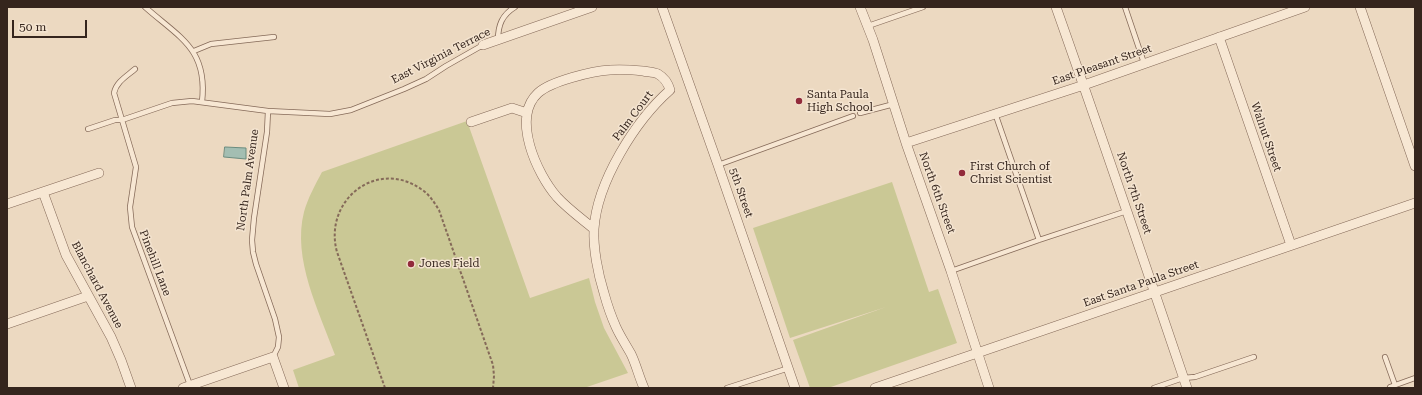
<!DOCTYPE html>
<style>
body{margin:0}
#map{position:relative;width:1422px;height:395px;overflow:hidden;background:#ecd9c1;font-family:"Roboto Serif",serif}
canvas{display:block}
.frame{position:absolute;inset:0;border:8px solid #35251d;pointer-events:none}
.scale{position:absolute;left:12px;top:20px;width:75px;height:18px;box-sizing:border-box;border:2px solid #35251d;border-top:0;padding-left:5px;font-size:12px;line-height:14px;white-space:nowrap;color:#35251d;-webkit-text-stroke:3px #f4e4d0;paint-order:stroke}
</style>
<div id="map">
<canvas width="1422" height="395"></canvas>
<div class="frame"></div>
<div class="scale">50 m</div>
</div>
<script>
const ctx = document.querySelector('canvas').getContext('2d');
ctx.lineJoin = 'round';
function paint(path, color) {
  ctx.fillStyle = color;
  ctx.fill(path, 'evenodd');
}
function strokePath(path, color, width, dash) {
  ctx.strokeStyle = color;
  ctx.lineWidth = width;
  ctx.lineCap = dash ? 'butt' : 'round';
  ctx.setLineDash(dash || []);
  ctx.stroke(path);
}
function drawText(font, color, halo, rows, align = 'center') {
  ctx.font = font + ' "Roboto Serif",serif';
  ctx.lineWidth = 3;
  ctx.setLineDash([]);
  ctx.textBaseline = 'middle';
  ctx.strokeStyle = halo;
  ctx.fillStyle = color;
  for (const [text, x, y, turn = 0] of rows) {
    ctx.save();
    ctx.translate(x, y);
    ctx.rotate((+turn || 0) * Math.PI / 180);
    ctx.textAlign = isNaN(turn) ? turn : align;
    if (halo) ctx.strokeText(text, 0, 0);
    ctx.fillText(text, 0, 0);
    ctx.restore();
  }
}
paint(new Path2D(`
 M467,121L530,298L589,278L595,302L604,328L628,373L584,388H299L293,370L335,355C319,311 292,259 304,212C308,198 315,185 322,172Z
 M892,182L929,292L938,289L957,343L828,388H810L793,340L886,307L790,338L753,228Z`), '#cac895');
const water = new Path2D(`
 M225,147L246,148V159L224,157Z`);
paint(water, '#a3beb2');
strokePath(water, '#6b8c7f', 1);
const service = new Path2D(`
 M145,7C180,38 208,49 202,102
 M1125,7L1144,63
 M868,26L923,7
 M498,40C498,25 502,15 515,7
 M194,51L211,44L274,37
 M135,69C127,76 116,82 114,93L136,167L130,207L132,227L190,385
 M268,111L267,132L254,218L252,240L253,252L256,264L275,319L279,337L278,347L273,357
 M860,113L894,104
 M995,113L1039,240
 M88,129L115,120H122L172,103L192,101L268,111L330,114L351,110L404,89L426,79L446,66L483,45
 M718,165L853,116
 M951,271L1039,240L1127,211
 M1385,357L1395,385
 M727,388L789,368
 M1154,388L1183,378L1195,377L1254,357
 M1391,388L1390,387L1415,378`);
const minor = new Path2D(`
 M662,7L718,165L795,388
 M860,7L873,40L906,143L951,271L989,388
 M1056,7C1101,134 1144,261 1187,388
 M1360,7L1415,166
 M1219,37L1291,245
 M483,45L592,7
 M471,122L512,108L527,113
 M906,143L1084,85L1305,7
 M43,192L66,255L111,337L121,360L131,388
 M7,204L99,173
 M594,229C582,219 568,209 557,197C537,174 511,118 538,93C551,81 593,71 610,70C621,69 633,70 643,71C648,72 654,72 658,74C665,78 668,83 670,90C635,121 597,182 594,229C593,248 598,274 604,293C607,304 611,316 616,327C620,336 626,345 631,354C636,364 639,377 644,388
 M7,324L88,296
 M183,388L273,357L284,388
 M875,388L1415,203`);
strokePath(service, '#856a59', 6);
strokePath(minor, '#856a59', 10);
strokePath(new Path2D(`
 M385,388L337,252C323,201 376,158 421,189C429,194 434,202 439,210L493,365L494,376L493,388`), '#856a59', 2, [3, 2]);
strokePath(service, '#f7e7d3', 4.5);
strokePath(minor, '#f7e7d3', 9);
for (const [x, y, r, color] of [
 [799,101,4,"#922b3b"],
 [962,173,4,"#922b3b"],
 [411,264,4,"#922b3b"]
]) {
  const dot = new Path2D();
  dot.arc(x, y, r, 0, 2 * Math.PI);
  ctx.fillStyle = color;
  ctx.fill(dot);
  strokePath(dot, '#f4e4d0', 1.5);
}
drawText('11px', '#35251d', '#f4e4d0', [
 ["East Virginia Terrace",441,56,-27],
 ["East Pleasant Street",1102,65,-19],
 ["Palm Court",633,116,-53],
 ["Walnut Street",1266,137,71],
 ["North Palm Avenue",248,180,-82],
 ["5th Street",741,193,71],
 ["North 6th Street",937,193,70],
 ["North 7th Street",1134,193,71],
 ["Pinehill Lane",155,263,69],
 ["East Santa Paula Street",1141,284,-19],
 ["Blanchard Avenue",97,285,62]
]);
drawText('11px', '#35251d', '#f4e4d0', [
 ["Santa Paula",807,95],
 ["High School",807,108],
 ["First Church of",970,167],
 ["Christ Scientist",970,180],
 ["Jones Field",419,264]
], 'left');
</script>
